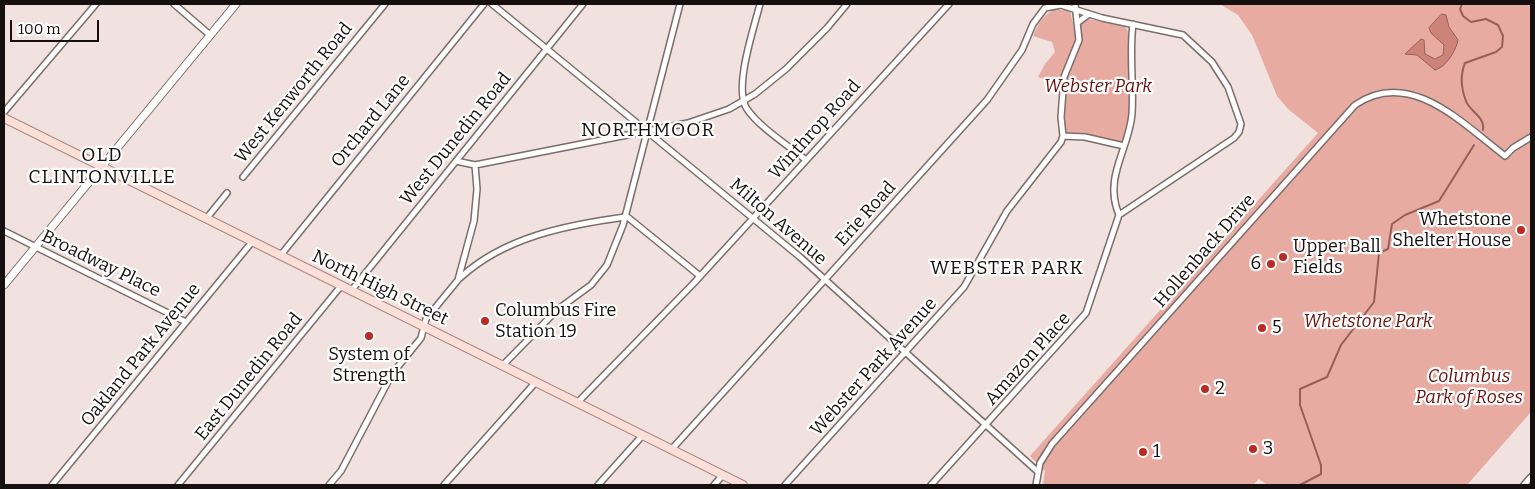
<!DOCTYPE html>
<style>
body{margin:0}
#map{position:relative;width:1535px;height:489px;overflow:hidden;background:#f1e1df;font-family:Bitter,serif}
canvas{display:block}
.frame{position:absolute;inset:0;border:5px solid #150f0f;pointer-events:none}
.scale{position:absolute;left:10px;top:20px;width:89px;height:22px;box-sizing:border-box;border:2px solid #150f0f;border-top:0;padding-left:6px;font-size:15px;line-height:18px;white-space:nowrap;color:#150f0f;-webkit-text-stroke:4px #fff;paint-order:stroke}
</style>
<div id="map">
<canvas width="1535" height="489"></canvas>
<div class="frame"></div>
<div class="scale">100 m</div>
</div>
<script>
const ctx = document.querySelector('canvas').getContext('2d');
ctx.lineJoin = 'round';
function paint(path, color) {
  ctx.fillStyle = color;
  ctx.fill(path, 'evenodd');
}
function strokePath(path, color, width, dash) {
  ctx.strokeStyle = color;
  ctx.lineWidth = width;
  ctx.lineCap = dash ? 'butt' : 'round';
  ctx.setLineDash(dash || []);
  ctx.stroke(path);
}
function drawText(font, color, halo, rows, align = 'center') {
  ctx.font = font + ' Bitter,serif';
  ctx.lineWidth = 4.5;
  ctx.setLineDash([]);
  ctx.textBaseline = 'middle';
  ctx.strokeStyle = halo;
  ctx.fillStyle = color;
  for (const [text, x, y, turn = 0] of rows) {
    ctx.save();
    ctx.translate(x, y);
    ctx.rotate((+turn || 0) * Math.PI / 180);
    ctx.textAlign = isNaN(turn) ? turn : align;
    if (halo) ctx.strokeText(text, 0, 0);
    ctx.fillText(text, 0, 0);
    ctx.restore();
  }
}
paint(new Path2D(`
 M1220,4H1531V412L1467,485H1267L1259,479L1253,485H1043L1045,471L1030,456L1318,133L1288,109L1277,96L1252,35L1238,15Z
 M1053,10H1070L1076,39L1060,84L1038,77L1045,64L1055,52L1052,42L1033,36C1038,24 1042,17 1053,10Z
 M1089,19L1125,27L1128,31L1129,121L1122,142L1066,133C1062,115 1062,88 1069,70C1074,54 1083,43 1080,25Z`), '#e8aba2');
const water = new Path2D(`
 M1442,14L1446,15L1449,27L1458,40C1456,51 1446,67 1435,70L1417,55L1405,54L1421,39L1424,40L1425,54L1435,59L1443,55L1444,45L1431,33L1429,28Z`);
paint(water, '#cd8378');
strokePath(water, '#966058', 1);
strokePath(new Path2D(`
 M1462,4L1460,9L1463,16L1471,22L1486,19L1498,25L1503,36L1502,47L1496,52L1465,63C1460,75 1461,88 1466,101C1470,112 1485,116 1483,130
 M1300,485L1321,474V465L1300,405V389L1327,377L1341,345L1374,302L1379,253L1388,249L1392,224L1405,215L1439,201L1474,145`), '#966058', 2);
const street = new Path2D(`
 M174,4L210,35
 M492,4L800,257L1037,471
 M760,4C754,28 733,89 747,109C759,127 789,146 806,160
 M1077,23L1089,14
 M4,112L96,4
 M1063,136L1085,137L1124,146
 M456,161L475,165L688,123L729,109L755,94L786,69L827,28L847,4
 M243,177L385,4
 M625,215L700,276
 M1119,215C1103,177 1129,150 1132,114C1134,84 1129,54 1133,24
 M206,219L227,193
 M4,231L186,322
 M280,256L484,4
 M460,278C504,237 567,225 625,217
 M351,291L583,4
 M502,366L557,310L591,285L607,265L623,225L680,4
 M577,403L693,284L949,4
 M671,450L987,100L1022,50L1033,24L1045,8L1061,5L1102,18L1183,35L1212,62L1228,87L1241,124L1239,132L1234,138L1119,215L1086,313L931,485
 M52,485L252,242
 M178,485L341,286
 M329,485L341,471L392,374L421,338L426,319L458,280L474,221L477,189L475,165
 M444,485L535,383
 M598,485L642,436
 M714,485L723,475
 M785,485L964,287L1007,211L1061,142L1063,136L1061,117L1064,77L1079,40L1075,4
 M1036,485L1040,463L1052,444L1355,105C1410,67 1463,124 1505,156L1513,148L1531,137
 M1524,485L1531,477`);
const secondary = new Path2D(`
 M4,285L236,4`);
const primary = new Path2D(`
 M4,118L743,485`);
strokePath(street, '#7b6d6b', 8);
strokePath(secondary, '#7b6d6b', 9);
strokePath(primary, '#aa8883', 10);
strokePath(street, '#fff', 5);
strokePath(secondary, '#fff', 7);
strokePath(primary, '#fddfda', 8);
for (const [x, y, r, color] of [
 [1521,230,5,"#b92b22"],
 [1283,257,5,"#b92b22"],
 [1271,264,5,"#b92b22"],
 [485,321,5,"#b92b22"],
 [1262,328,5,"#b92b22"],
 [369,336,5,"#b92b22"],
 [1205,389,5,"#b92b22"],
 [1253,449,5,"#b92b22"],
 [1143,452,5,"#b92b22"]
]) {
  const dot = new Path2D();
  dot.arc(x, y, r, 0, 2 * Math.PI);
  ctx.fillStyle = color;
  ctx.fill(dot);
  strokePath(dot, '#fff', 2);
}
drawText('italic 18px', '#69100b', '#fff', [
 ["Webster Park",1098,87],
 ["Whetstone Park",1368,322],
 ["Columbus",1469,377],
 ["Park of Roses",1469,398]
]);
drawText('18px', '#150f0f', '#fff', [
 ["West Kenworth Road",294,93,-51],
 ["Orchard Lane",371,121,-51],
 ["Winthrop Road",815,130,-48],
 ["West Dunedin Road",456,139,-51],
 ["Erie Road",866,214,-48],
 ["Milton Avenue",778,222,41],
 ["Hollenback Drive",1205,251,-49],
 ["Broadway Place",101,264,26],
 ["North High Street",380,288,26],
 ["Oakland Park Avenue",141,355,-51],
 ["Amazon Place",1028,359,-48],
 ["Webster Park Avenue",874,367,-48],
 ["East Dunedin Road",249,377,-51]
]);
drawText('18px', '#150f0f', '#fff', [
 ["Whetstone",1511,220,"right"],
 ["Shelter House",1511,241,"right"],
 ["Upper Ball",1293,247],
 ["Fields",1293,268],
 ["6",1261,264,"right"],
 ["Columbus Fire",495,311],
 ["Station 19",495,332],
 ["5",1272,328],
 ["System of",369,355,"center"],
 ["Strength",369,376,"center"],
 ["2",1215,389],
 ["3",1263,449],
 ["1",1153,452]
], 'left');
ctx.letterSpacing = '1px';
drawText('19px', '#150f0f', '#fff', [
 ["NORTHMOOR",648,131],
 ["OLD",102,156],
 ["CLINTONVILLE",102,178],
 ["WEBSTER PARK",1007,269]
]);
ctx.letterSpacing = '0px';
</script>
